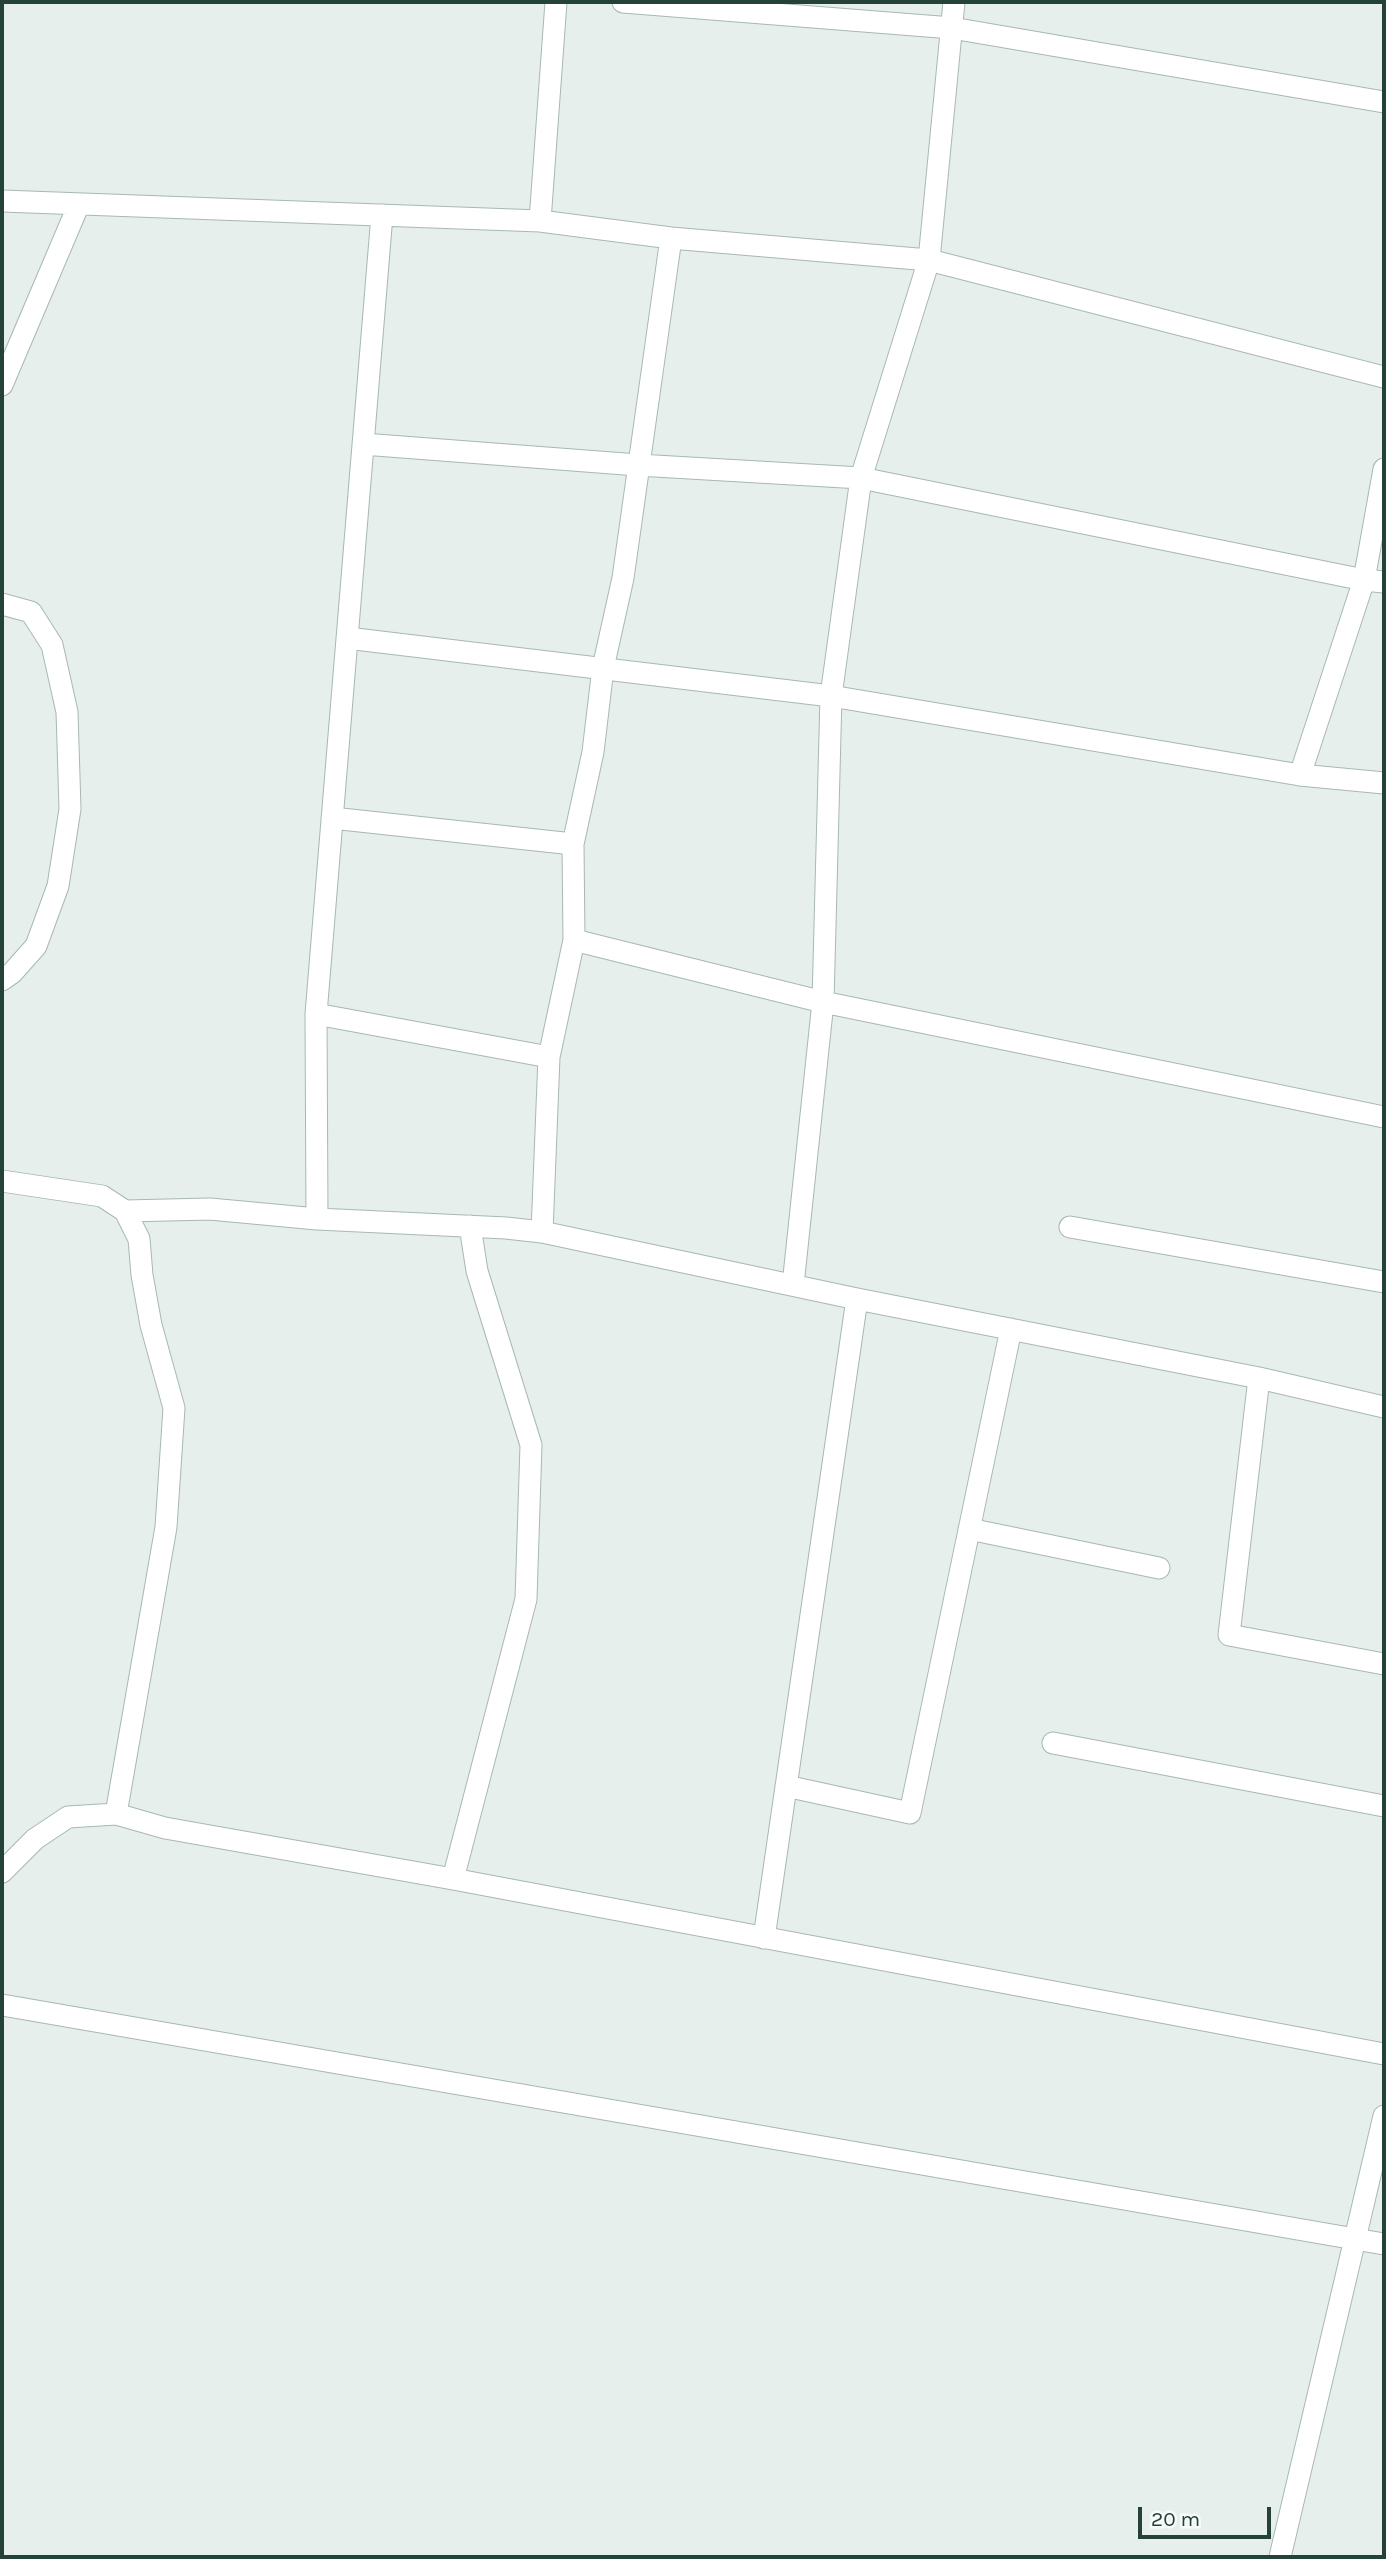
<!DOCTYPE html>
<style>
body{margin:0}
#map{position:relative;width:1386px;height:2559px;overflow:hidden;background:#e6efeb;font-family:Karla,sans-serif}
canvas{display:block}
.frame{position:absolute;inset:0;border:4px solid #24423a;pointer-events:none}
.scale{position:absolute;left:1138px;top:2507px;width:133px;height:32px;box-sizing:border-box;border:4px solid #24423a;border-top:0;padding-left:9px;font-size:21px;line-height:24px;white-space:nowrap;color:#24423a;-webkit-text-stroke:5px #f7fbf9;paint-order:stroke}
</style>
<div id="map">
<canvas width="1386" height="2559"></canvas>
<div class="frame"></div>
<div class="scale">20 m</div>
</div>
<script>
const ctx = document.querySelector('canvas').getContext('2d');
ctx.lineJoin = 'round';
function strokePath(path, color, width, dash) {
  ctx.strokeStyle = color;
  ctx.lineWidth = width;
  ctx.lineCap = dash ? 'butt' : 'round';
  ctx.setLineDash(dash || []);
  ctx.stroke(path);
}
const minor = new Path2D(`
 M623,2L952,28L1384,102
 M2,201L540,221L671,238L929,260L1384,377
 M540,221L556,2
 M671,238L623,578L603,668L593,752L573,844L574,940L549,1057L542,1232L857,1299L1259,1378L1384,1407
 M2,385L79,204
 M363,444L638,465L861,478L1364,580L1384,582
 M2,604L31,612L52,645L67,712L70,809L58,886L36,946L12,973L2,980
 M347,638L831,696L1300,775L1384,783
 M1300,775L1364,580L1384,469
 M332,818L573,844
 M574,940L823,1002L1384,1117
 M316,1014L549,1057
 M2,1181L102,1196L125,1211L139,1239L142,1275L151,1325L174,1408L166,1527L116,1814
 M125,1211L210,1209L317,1219L506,1228L542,1232
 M317,1219L316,1014L382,215
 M1070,1227L1384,1282
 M793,1285L823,1002L831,696L861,478L929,260L954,2
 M1259,1378L1229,1635L1384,1664
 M969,1529L1159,1568
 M1053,1743L1384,1806
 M786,1786L910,1813L1011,1329
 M2,1872L35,1839L68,1817L116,1814L165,1828L453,1879L1384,2054
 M453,1879L526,1599L531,1445L477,1271L470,1226
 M764,1938L857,1299
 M2,2005L1384,2244
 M1280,2557L1384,2116`);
strokePath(minor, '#a8b8b2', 23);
strokePath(minor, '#fff', 21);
</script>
